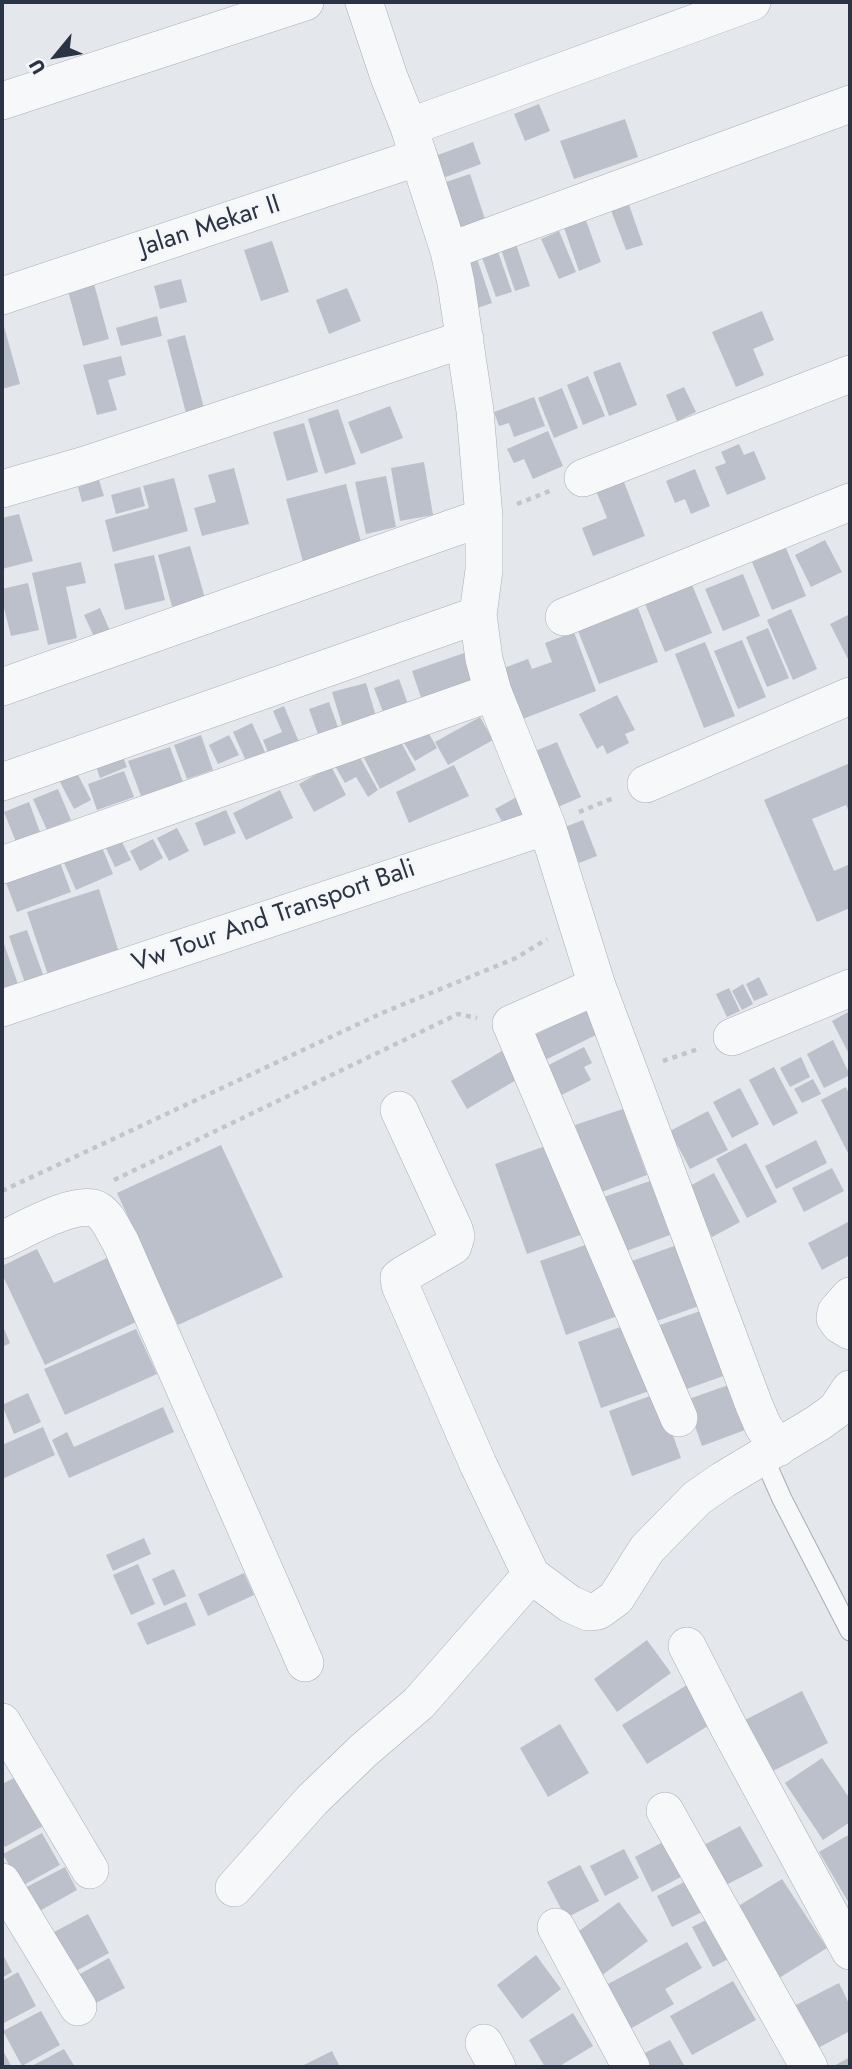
<!DOCTYPE html>
<style>
body{margin:0}
#map{position:relative;width:852px;height:2069px;overflow:hidden;background:#e4e7ec;font-family:Jost,sans-serif}
canvas{display:block}
.frame{position:absolute;inset:0;border:4px solid #2b3445;pointer-events:none}
.north{position:absolute;left:21px;top:21px;width:70px;height:70px;-webkit-text-stroke:5px #f4f6f9;paint-order:stroke;rotate:240deg;font-size:19px;font-weight:700;line-height:28px;text-align:center;color:#2b3445}
.north::after{content:'';display:block;margin:auto;width:24px;height:32px;background:#2b3445;clip-path:polygon(50% 0,100% 100%,50% 72%,0 100%)}
</style>
<div id="map">
<canvas width="852" height="2069"></canvas>
<div class="frame"></div>
<div class="north">U</div>
</div>
<script>
const ctx = document.querySelector('canvas').getContext('2d');
ctx.lineJoin = 'round';
function paint(path, color) {
  ctx.fillStyle = color;
  ctx.fill(path, 'evenodd');
}
function strokePath(path, color, width, dash) {
  ctx.strokeStyle = color;
  ctx.lineWidth = width;
  ctx.lineCap = dash ? 'butt' : 'round';
  ctx.setLineDash(dash || []);
  ctx.stroke(path);
}
function drawText(font, color, halo, rows, align = 'center') {
  ctx.font = font + ' Jost,sans-serif';
  ctx.lineWidth = 6;
  ctx.setLineDash([]);
  ctx.textBaseline = 'middle';
  ctx.strokeStyle = halo;
  ctx.fillStyle = color;
  for (const [text, x, y, turn = 0] of rows) {
    ctx.save();
    ctx.translate(x, y);
    ctx.rotate((+turn || 0) * Math.PI / 180);
    ctx.textAlign = isNaN(turn) ? turn : align;
    if (halo) ctx.strokeText(text, 0, 0);
    ctx.fillText(text, 0, 0);
    ctx.restore();
  }
}
paint(new Path2D(`
 M539,104L550,131L525,141L514,114Z
 M625,119L638,157L574,179L560,141Z
 M473,142L481,164L443,178L435,156Z
 M470,174L486,222L461,230L446,182Z
 M627,199L643,245L626,250L609,205Z
 M584,215L601,262L579,271L562,222Z
 M559,231L576,272L559,279L541,239Z
 M514,238L530,286L515,291L499,243Z
 M272,241L289,292L261,301L244,250Z
 M495,243L512,292L496,297L479,249Z
 M474,250L492,303L472,310L454,257Z
 M181,279L187,302L160,309L154,286Z
 M93,280L109,339L83,346L67,287Z
 M347,288L361,321L329,334L316,300Z
 M762,311L774,340L753,349L764,375L736,387L712,332Z
 M157,316L162,336L121,346L116,328Z
 M2,319L20,384L2,389Z
 M185,335L204,408L186,413L167,340Z
 M121,356L126,375L108,380L117,410L97,415L83,365Z
 M620,362L637,405L609,416L593,372Z
 M588,376L605,416L583,425L567,385Z
 M684,387L696,412L677,421L666,395Z
 M562,388L578,428L554,438L538,398Z
 M534,397L545,426L514,437L509,423L499,426L494,412Z
 M390,406L403,438L361,454L348,422Z
 M338,409L356,464L325,474L308,419Z
 M304,423L318,472L287,481L273,432Z
 M548,431L563,466L533,479L524,459L514,463L507,449Z
 M739,444L744,455L754,451L766,479L727,495L715,467L726,463L721,452Z
 M424,462L433,515L400,521L391,468Z
 M234,468L249,524L202,536L194,508L216,502L208,475Z
 M695,469L710,506L691,514L685,499L675,503L666,481Z
 M386,476L396,527L366,534L355,482Z
 M622,477L645,536L593,556L582,528L607,518L595,488Z
 M174,478L188,531L113,552L105,520L149,508L143,486Z
 M99,480L104,496L82,502L78,487Z
 M346,484L362,546L303,562L286,499Z
 M140,487L145,506L116,514L111,495Z
 M19,514L33,561L2,569V518Z
 M825,540L842,572L811,587L795,555Z
 M190,546L207,605L174,614L158,555Z
 M786,548L806,596L772,610L752,562Z
 M154,555L165,600L125,610L114,564Z
 M81,562L86,583L66,587L77,638L48,645L32,573Z
 M743,574L760,616L723,631L705,589Z
 M690,580L712,633L665,652L643,599Z
 M28,583L39,630L11,636L2,600V589Z
 M100,608L111,633L95,639L84,615Z
 M638,608L658,662L599,684L578,631Z
 M791,609L817,669L793,680L767,620Z
 M850,614V663L830,624Z
 M768,628L789,678L767,687L746,637Z
 M574,632L596,691L512,723L493,672L528,659L532,669L552,662L545,643Z
 M742,640L766,697L738,709L714,651Z
 M705,642L735,716L704,728L675,654Z
 M467,652L478,683L423,703L412,671Z
 M399,679L408,704L383,712L374,688Z
 M366,683L376,716L342,725L332,692Z
 M617,695L635,730L625,734L629,743L607,754L603,745L597,749L579,714Z
 M329,702L339,730L319,737L309,709Z
 M284,706L299,742L269,755L263,740L282,732L273,711Z
 M480,717L493,740L448,765L435,742Z
 M252,723L265,752L246,761L233,732Z
 M427,730L437,748L415,761L404,743Z
 M201,735L213,770L187,779L174,745Z
 M229,735L239,755L218,764L209,745Z
 M400,740L416,770L380,789L364,758Z
 M557,742L581,797L558,807L533,752Z
 M170,747L183,782L141,796L128,761Z
 M358,754L378,790L368,797L356,777L345,783L335,766Z
 M122,755L127,767L100,778L96,766Z
 M850,763V814L846,805L812,819L834,871L850,864V908L817,922L764,800Z
 M454,765L469,796L409,823L396,792Z
 M331,766L346,795L314,812L299,784Z
 M76,771L91,800L74,809L59,780Z
 M124,771L134,797L97,810L88,784Z
 M58,789L71,820L47,830L33,799Z
 M280,790L293,818L246,840L233,813Z
 M526,792L537,812L506,829L495,809Z
 M29,802L40,832L16,842L4,812Z
 M226,810L236,833L204,846L195,823Z
 M583,820L597,856L579,863L565,827Z
 M177,828L189,851L169,861L157,838Z
 M119,836L131,860L115,867L104,844Z
 M153,839L163,858L140,871L130,851Z
 M99,840L113,874L76,890L61,856Z
 M59,860L71,892L17,912L5,880Z
 M99,889L121,959L50,981L27,912Z
 M27,930L46,983L27,989L9,936Z
 M2,938L21,993L2,999Z
 M759,977L768,995L754,1001L746,984Z
 M743,984L753,1004L742,1010L732,991Z
 M729,988L740,1011L727,1017L716,994Z
 M586,1009L598,1034L539,1063L527,1039Z
 M850,1011V1056L832,1021Z
 M833,1040L850,1075L824,1088L807,1054Z
 M584,1047L592,1063L584,1067L591,1080L552,1100L537,1071Z
 M507,1048L523,1076L467,1109L451,1081Z
 M801,1057L810,1077L790,1087L780,1068Z
 M774,1067L798,1113L773,1126L749,1080Z
 M813,1079L821,1094L802,1103L794,1089Z
 M846,1087L850,1096V1157L821,1100Z
 M740,1088L759,1124L732,1138L713,1102Z
 M623,1109L647,1175L599,1193L575,1125Z
 M708,1111L728,1150L690,1169L670,1131Z
 M816,1140L827,1163L776,1189L765,1166Z
 M746,1143L777,1202L747,1218L716,1159Z
 M551,1144L583,1234L527,1254L495,1164Z
 M221,1145L283,1277L178,1325L117,1193Z
 M832,1168L844,1191L804,1212L792,1188Z
 M714,1173L740,1222L712,1237L686,1188Z
 M650,1181L670,1235L621,1253L601,1198Z
 M850,1221V1255L822,1270L808,1243Z
 M591,1243L617,1316L566,1335L540,1261Z
 M677,1245L699,1306L651,1323L629,1262Z
 M37,1249L54,1283L107,1258L138,1321L45,1365L2,1274V1266Z
 M709,1308L732,1373L681,1391L657,1326Z
 M2,1324L10,1343L2,1347Z
 M629,1324L652,1390L601,1408L578,1342Z
 M136,1329L157,1374L65,1415L44,1369Z
 M737,1382L753,1427L702,1446L686,1400Z
 M28,1393L41,1422L14,1434L2,1405Z
 M658,1393L681,1458L632,1476L609,1411Z
 M163,1407L174,1432L69,1478L52,1440L67,1432L74,1447Z
 M43,1427L55,1455L2,1479V1445Z
 M144,1538L151,1554L113,1571L106,1555Z
 M138,1564L155,1604L131,1615L113,1575Z
 M174,1569L186,1596L164,1606L152,1579Z
 M244,1573L254,1595L208,1616L198,1594Z
 M186,1602L196,1625L147,1645L137,1623Z
 M647,1640L671,1673L617,1712L594,1679Z
 M687,1685L711,1724L647,1764L622,1725Z
 M802,1691L828,1743L765,1775L739,1723Z
 M560,1724L589,1773L548,1797L520,1748Z
 M822,1758L850,1799V1822L823,1840L785,1783Z
 M16,1777L43,1826L5,1847L2,1841V1784Z
 M740,1826L763,1866L724,1886L702,1846Z
 M42,1833L60,1865L20,1887L3,1854Z
 M850,1834V1905L819,1852Z
 M663,1842L681,1877L652,1892L635,1857Z
 M624,1849L639,1878L605,1896L590,1866Z
 M580,1865L599,1901L566,1918L547,1882Z
 M65,1867L77,1890L36,1913L23,1889Z
 M782,1879L827,1948L776,1980L732,1910Z
 M686,1881L702,1912L672,1927L657,1896Z
 M619,1902L648,1941L601,1976L572,1936Z
 M88,1914L109,1953L76,1971L54,1932Z
 M712,1917L732,1957L713,1967L692,1927Z
 M687,1942L702,1968L665,1989L674,2004L630,2029L606,1985Z
 M2,1953L12,1972L2,1978Z
 M536,1955L561,1989L522,2019L497,1985Z
 M109,1958L125,1988L94,2004L78,1975Z
 M18,1972L36,2006L2,2024V1981Z
 M733,1981L756,2020L692,2055L670,2016Z
 M839,1983L850,2006V2031L816,2049L794,2006Z
 M41,2011L60,2045L22,2066L3,2031Z
 M573,2013L593,2046L558,2067H545L529,2040Z
 M670,2040L685,2067H642L637,2057Z
 M2,2049L12,2067H2Z
 M64,2049L75,2067H30Z
 M332,2051L340,2067H300Z
 M850,2057V2067H832Z`), '#bbc0ca');
const lane = new Path2D(`
 M763,1456L782,1499L850,1631`);
const street = new Path2D(`
 M364,2L389,77L409,127L449,251L456,283L475,411L484,517V570L478,615L484,659L493,692L547,826L597,986L754,1405L763,1426L778,1448
 M2,101L305,2
 M409,127L752,2
 M449,251L850,104
 M2,296L419,157
 M583,478L850,374
 M2,489L85,465L465,339
 M564,617L850,502
 M2,687L484,517
 M2,782L478,615
 M646,784L850,696
 M2,865L493,692
 M597,986L511,1024L679,1418
 M2,1008L547,826
 M732,1037L850,988
 M399,1110L454,1229L456,1236L453,1246L403,1275L399,1278L400,1285L478,1464L531,1575L570,1604L588,1612L598,1611L616,1598L647,1549L697,1498L723,1480L818,1423L836,1410L850,1389
 M2,1240C22,1231 78,1198 98,1210C108,1216 114,1232 120,1241L305,1663
 M850,1296L836,1312L835,1318L840,1325L850,1331
 M687,1646L729,1728L850,1951
 M2,1722L90,1870
 M665,1811L809,2067
 M2,1882L78,2007
 M234,1888L312,1800L364,1750L419,1703L531,1575
 M556,1927L631,2067
 M484,2043L497,2067`);
strokePath(lane, '#a9aeb7', 21);
strokePath(street, '#a9aeb7', 38);
strokePath(new Path2D(`
 M517,504L552,490
 M579,812L616,797
 M663,1061L701,1048
 M114,1180L458,1014L477,1018
 M2,1191L382,1013L516,958L547,939`), '#c2c5cb', 4.5, [5, 5]);
strokePath(lane, '#f7f8fa', 19);
strokePath(street, '#f7f8fa', 37);
drawText('26px', '#2b3445', '#f4f6f9', [
 ["Jalan Mekar II",210,227,-18],
 ["Vw Tour And Transport Bali",274,917,-19]
]);
</script>
